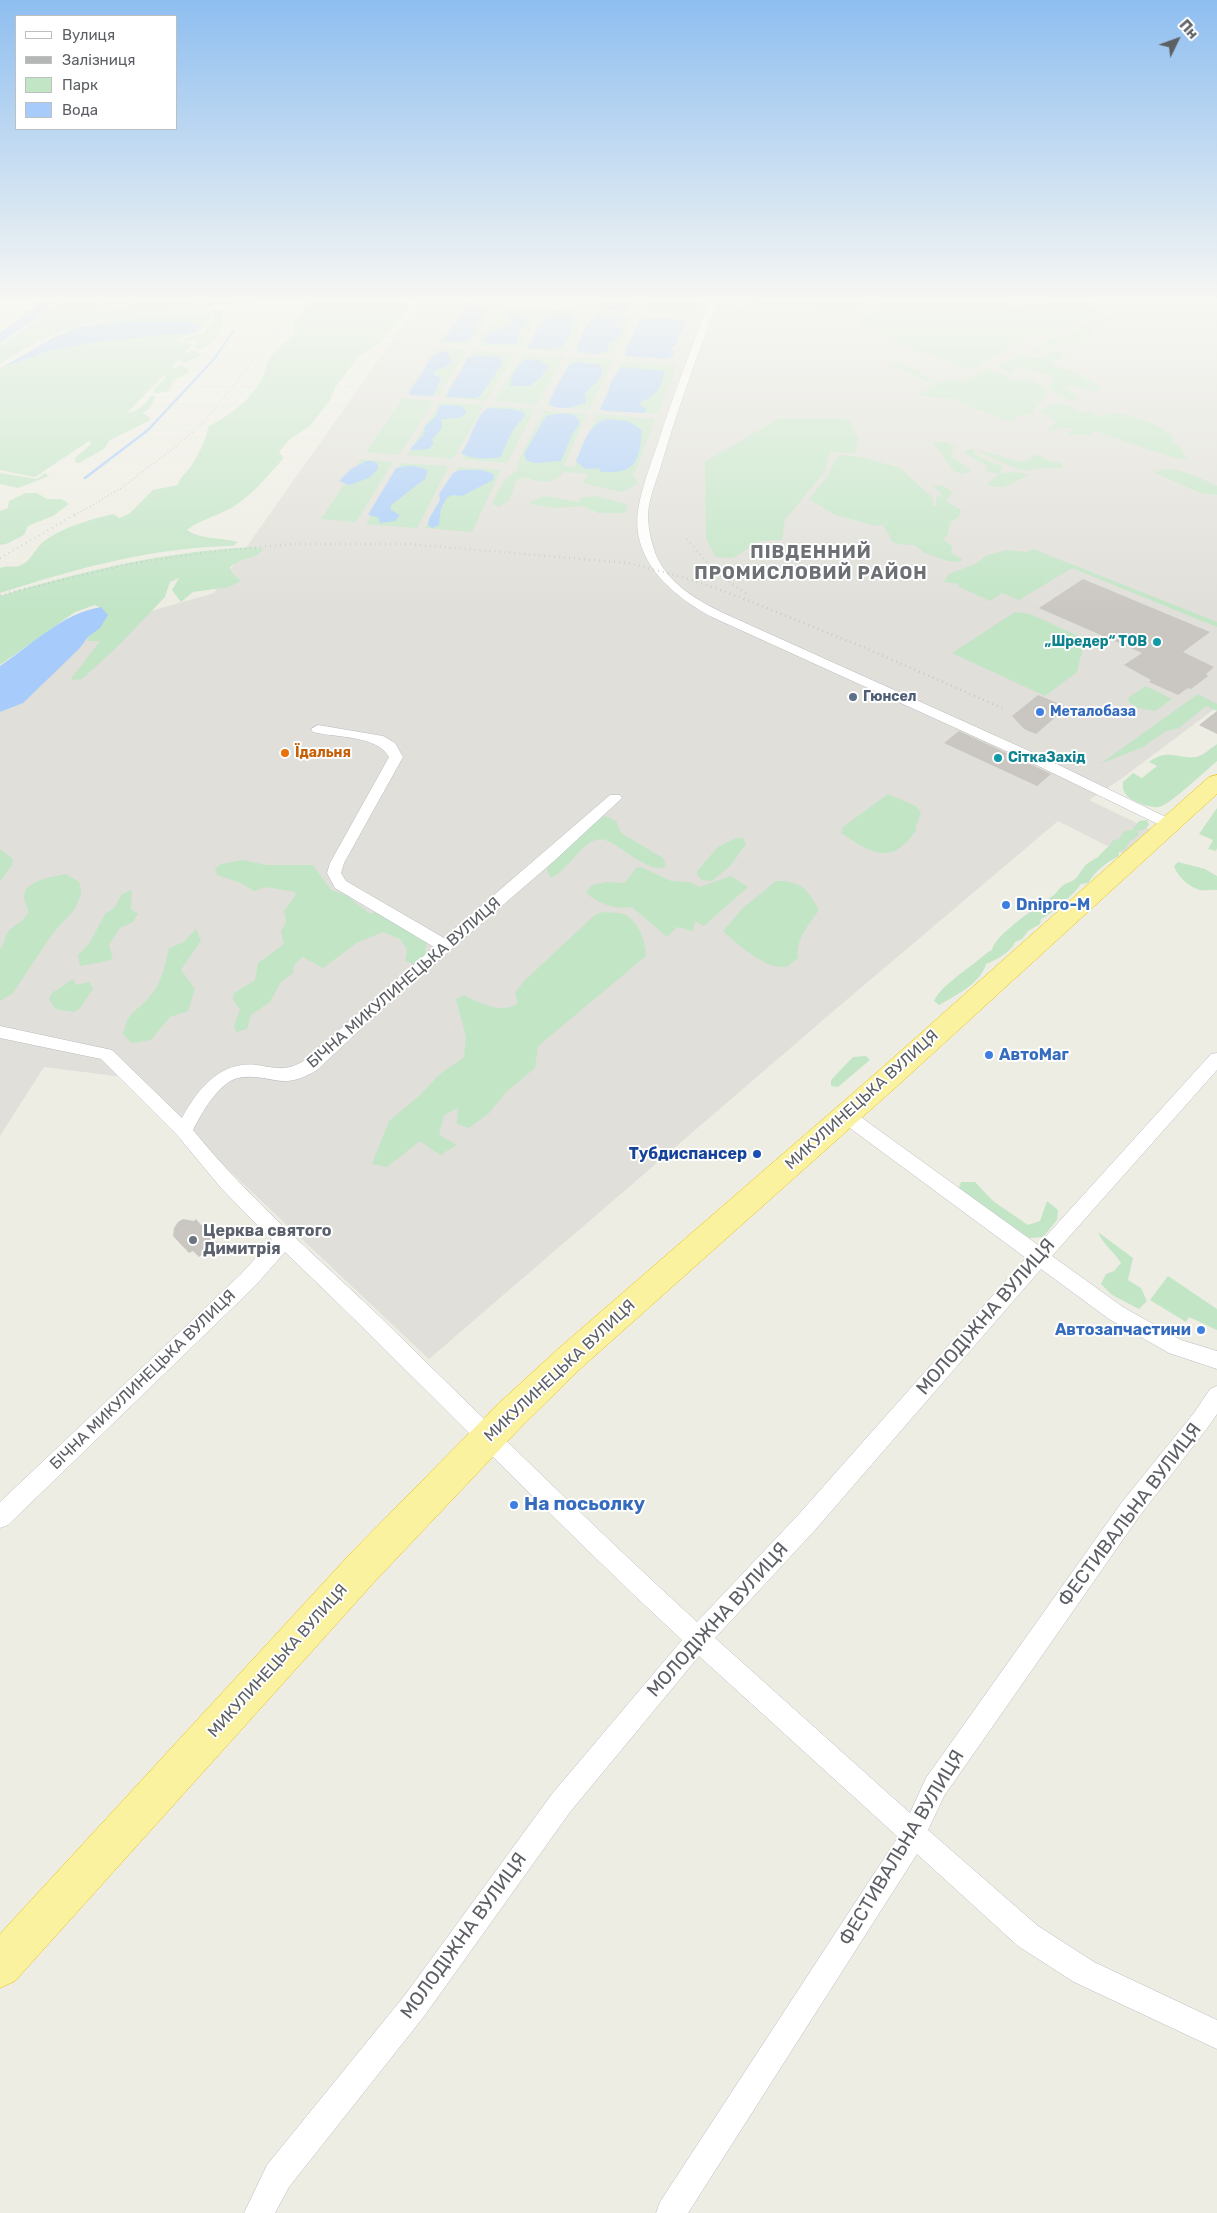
<!DOCTYPE html>
<meta charset="utf-8">
<style>
body{margin:0}
#map{position:relative;width:1217px;height:2213px;overflow:hidden;background:#eeede4;font-family:Rubik,sans-serif}
canvas{display:block}
.legend{position:absolute;left:15px;top:15px;width:162px;height:115px;box-sizing:border-box;background:#fff;border:1px solid #bebfc1;margin:0;padding:6px 9px;list-style:none;font-size:15px;color:#5c5f64}
.legend li{display:flex;align-items:center;gap:10px;height:25px}
.legend b{width:25px;border:1px solid #bebfc1}
.north{position:absolute;left:1152px;top:15px;width:50px;height:50px;-webkit-text-stroke:4px #fff;paint-order:stroke;rotate:48deg;font-size:14px;font-weight:700;line-height:20px;text-align:center;color:#5c5f64}
.north::after{content:'';display:block;margin:auto;width:18px;height:22px;background:#5c5f64;clip-path:polygon(50% 0,100% 100%,50% 72%,0 100%)}
</style>
<div id="map">
<canvas width="1217" height="2213"></canvas>
<ul class="legend">
<li><b style="height:6px;background:#fff"></b>Вулиця</li>
<li><b style="height:6px;background:#b5b6b6"></b>Залізниця</li>
<li><b style="height:14px;background:#c2e5c6"></b>Парк</li>
<li><b style="height:14px;background:#a7ccfb"></b>Вода</li>
</ul>
<div class="north">Пн</div>
</div>
<script>
const ctx = document.querySelector('canvas').getContext('2d');
ctx.lineJoin = 'round';
function paint(path, color) {
  ctx.fillStyle = color;
  ctx.fill(path, 'evenodd');
}
function strokePath(path, color, width, dash) {
  ctx.strokeStyle = color;
  ctx.lineWidth = width;
  ctx.lineCap = dash ? 'butt' : 'round';
  ctx.setLineDash(dash || []);
  ctx.stroke(path);
}
function drawText(font, color, halo, rows, align = 'center') {
  ctx.font = font + ' Rubik,sans-serif';
  ctx.lineWidth = 4;
  ctx.setLineDash([]);
  ctx.textBaseline = 'middle';
  ctx.strokeStyle = halo;
  ctx.fillStyle = color;
  for (const [text, x, y, turn = 0] of rows) {
    ctx.save();
    ctx.translate(x, y);
    ctx.rotate((+turn || 0) * Math.PI / 180);
    ctx.textAlign = isNaN(turn) ? turn : align;
    if (halo) ctx.strokeText(text, 0, 0);
    ctx.fillText(text, 0, 0);
    ctx.restore();
  }
}
paint(new Path2D(`
 M420,301H1217V707L1121,779L1089,800L1166,837L1137,861L1058,821L837,1008L429,1359L131,1078L44,1067L0,1136V679L95,627L214,593Z`), '#e0dfd9');
paint(new Path2D(`
 M63,301H99L92,309L101,301H136L105,310H89L105,311L142,301H182L200,304L211,301H264L212,306L206,310C124,313 71,317 0,364V346Z
 M308,301H404L411,307L401,316L381,343L359,356L335,388L330,400L310,426L290,439L279,452L284,458C266,477 256,492 233,507C218,516 201,519 187,530C202,540 221,537 238,542L233,546C153,547 75,569 0,593V568C8,565 13,568 19,566C31,562 35,548 44,541C64,527 91,519 114,514L119,518L129,514L153,490L178,485C180,477 184,475 189,469C198,457 205,441 209,426C230,415 251,400 262,378C265,372 266,365 269,360C274,350 285,342 294,335V323L300,316Z
 M646,301H700L694,315L641,311Z
 M735,301H864C865,313 857,314 846,315Z
 M877,301H999L1015,306L1040,305L1056,301H1089L1099,310L1097,314L1070,328L1024,340L975,368L964,367L912,349L865,328L859,323L874,312Z
 M468,303L496,305L470,345L440,343Z
 M502,306L542,309L519,349L477,346Z
 M740,306L747,312H759L763,316C748,320 734,315 718,318L715,315L721,312H738L735,307Z
 M216,308L223,312C223,330 216,343 199,350L195,348L198,341H182L184,338L203,333L214,317L210,312Z
 M547,309L588,312L568,352L525,349Z
 M596,312L634,315L614,355L574,352Z
 M197,313L209,314L211,318L201,331L180,338V342L193,344L183,354L193,350L202,354L186,363L178,360L171,369L182,365L189,370L188,373L173,381L169,391L155,394L153,391L166,377L164,375L127,413C136,412 146,405 150,396L154,395L155,397L150,408L143,413L150,418L149,421L110,440L104,449L79,463L75,462V458L90,445L91,442L89,441L35,477L0,470V368L71,329L126,316Z
 M1109,316L1108,320L1094,325L1082,333L1089,330L1095,333L1070,347H1065L1082,334L1038,353H1034L1031,349L1046,345L1045,341L1048,338L1059,339L1102,317Z
 M439,348L468,350L438,396L407,394Z
 M474,350L515,353L486,401L443,397Z
 M1056,351L1068,355L1050,362C1067,372 1089,376 1102,390L1094,391L1067,385L1066,389L1077,395V401L1073,402L1043,386L1053,385L1050,382L1054,380L1052,377C1041,372 1025,365 1013,369L1014,372L1008,374L1004,369L998,367L1000,364L1023,355L1043,359L1049,352Z
 M523,354L564,357L537,405L494,401Z
 M573,357L613,360L589,410L546,406Z
 M622,361L677,365L658,414L600,409Z
 M895,363L921,371L920,374L935,382C923,380 915,378 905,371C901,368 894,368 889,366Z
 M992,367V372L1007,375L1008,379L1036,381L1048,393L1033,411L1035,413C1030,414 1023,414 1019,416C1015,418 1014,422 1009,421C1004,421 959,402 957,400C950,399 925,398 920,395C932,382 951,377 967,382L966,378L975,377L976,374Z
 M403,398L434,401L399,455L366,452Z
 M440,402L484,405L453,459L407,455Z
 M1051,403L1067,405L1080,412L1088,411L1099,416H1104L1110,412C1133,416 1156,422 1174,437L1171,442L1182,449L1183,454L1188,458L1178,459L1094,431L1089,436L1082,434L1071,435L1068,433L1074,429C1067,426 1056,431 1046,430L1053,427L1051,426L1056,421L1039,411Z
 M492,406L535,409L507,463L462,459Z
 M544,411L587,414L564,465H560L574,467L597,414L655,419L635,473H631L639,483L622,492L582,483L589,474L564,472C552,486 541,482 524,477L516,481L510,500L499,507L492,504L503,481L518,469L517,462L534,463L518,461Z
 M780,418H837L849,420L858,438L855,453L830,452L825,471L785,520L782,540L760,541L733,558L715,557L706,538L705,462Z
 M935,442H947L954,446L951,456C958,462 965,464 971,471L962,474L954,471L934,444Z
 M973,449L975,450L974,454L995,464L1003,465L999,474L1010,472L1030,474C1016,480 1003,493 987,484L999,474L986,472L988,466L964,453L968,450Z
 M981,451L1022,462L1038,454L1046,460L1061,463L1063,467C1056,470 1051,467 1044,468C1037,468 1031,471 1024,470C1010,468 993,457 979,452Z
 M838,455L861,457L900,468L933,498V507L936,506V498L942,494L932,485L943,486L953,492L946,501L961,510L959,517L950,522L948,534L943,539L953,547L951,553L962,559L960,562L948,561L925,553L914,545L897,544L890,540V536L883,526L888,523L876,526L835,515L809,499L826,478Z
 M361,459L393,462L356,522L321,519Z
 M401,463L449,466L417,528L366,524Z
 M458,467L501,470L472,532L425,528Z
 M1163,469C1181,468 1201,478 1217,486V495L1201,493L1155,473Z
 M0,473L37,479L45,473L49,476L18,488L0,484Z
 M26,493H37L47,499H62L69,504L53,516L28,526L24,535L6,544L0,545V511L8,508L9,501Z
 M544,496L579,502L580,498L595,496L626,504L628,509L625,513H598L583,506L555,508L530,504V502Z
 M256,547L264,549L256,556L241,560L230,567L232,573L241,581L229,587L193,592L181,602L172,590L179,578L170,582L165,597L117,647L82,679L73,680L71,679L100,641H87L103,609L95,605L75,612L0,665V596C81,571 172,550 256,547Z
 M1033,549L1217,622V627L1072,568L1019,600L1002,593L990,601L957,586L960,584L944,582L949,574L977,563L985,556L1006,550L1027,552Z
 M1015,612L1030,614L1085,639L1077,672L1045,696L952,653Z
 M1146,686L1172,699L1155,711L1138,708L1129,702L1128,698Z
 M1198,694L1217,704V711L1206,706L1179,728L1166,731L1143,747L1100,764Z
 M1217,744V761C1206,770 1170,805 1159,807C1151,808 1140,804 1133,800C1125,796 1122,790 1123,782L1133,773L1142,778L1157,766L1149,762C1168,748 1177,759 1196,757C1203,756 1211,748 1217,744Z
 M888,794L916,806L921,814L916,825V830C892,867 871,853 841,833L843,827Z
 M1217,808V848L1216,851L1208,849L1213,840L1199,834Z
 M605,816L616,821L621,833L663,858L666,866C651,876 621,845 605,840C585,834 568,872 551,878L547,871L548,861L599,817Z
 M1147,820L1149,825L1145,829L1138,831L1139,835L1129,842L1126,849L1119,852V856C1107,862 1095,871 1088,883L1081,884C1073,895 1054,913 1041,919L1040,924L1028,931L1022,939L1015,942C1011,952 996,960 986,964C981,983 955,996 939,1005L934,1001C941,986 965,971 977,961C983,957 985,953 992,950C994,935 1041,904 1054,895C1057,892 1059,889 1062,886C1066,883 1071,882 1075,879C1079,876 1079,873 1082,870C1087,861 1095,860 1099,856C1104,851 1104,849 1110,846L1112,841L1119,839L1124,831L1132,830L1139,821Z
 M736,838H743L746,844L731,865L712,881L702,880L697,875V871L718,847Z
 M0,849L13,859L12,865L0,882Z
 M243,860L266,865H313L331,890L346,895L369,913L385,912L429,937L425,949L428,954L415,964L405,961L407,949L400,939L383,932L358,942L323,968L303,957L294,965L293,973L281,982L270,1002L251,1015L247,1029L236,1032L234,1026L240,1010L233,999L234,993L255,980L258,963L284,944L281,932L286,921L284,911L296,894L295,892L266,887L254,891L241,883L217,875L215,868L221,864Z
 M1178,862L1205,869L1217,876V890C1212,889 1205,891 1200,890C1189,887 1177,876 1174,866Z
 M641,867L671,881L689,882L700,887L731,876L748,887L704,926L695,921L693,931L677,927L667,937L632,907C615,910 600,904 586,893L592,885L607,882L625,883L636,868Z
 M66,874L79,882L81,888V895L74,910L53,933L13,993L0,1001V949C5,944 4,937 8,932C13,925 22,923 26,916C30,911 27,907 25,902C18,881 53,877 66,874Z
 M776,881C801,881 807,888 819,910C808,926 796,938 798,958C795,960 791,964 788,966C769,973 736,943 723,931L743,908Z
 M132,890L131,909L138,914L133,922L120,928L109,945L113,959C103,963 92,963 80,966L78,955L89,944L105,914L114,908L122,894Z
 M602,912C609,913 620,912 626,915C640,924 645,941 646,956L538,1046L535,1068L506,1092L489,1113L469,1128L457,1124L458,1108L444,1115L439,1135L457,1145L440,1155L420,1141L387,1167L372,1164L389,1121L419,1096L440,1074L464,1057L466,1037L456,999L464,995C479,1003 503,1015 518,1003L515,993L524,981L595,915Z
 M196,929L201,940L181,970L195,989L188,1011L170,1017L151,1040L132,1043L123,1034C129,1008 136,1014 150,996C162,982 165,966 169,948L184,942Z
 M73,979L76,985L89,982L93,989L80,1008L74,1012L55,1009L49,999L52,993Z
 M866,1056L870,1060L838,1087L831,1086V1080L853,1057Z
 M961,1182H975L993,1201L1028,1225L1040,1221L1047,1201L1058,1210L1057,1220L1043,1237L1029,1238L1005,1221L992,1215L958,1190Z
 M1098,1232L1133,1258L1128,1280L1141,1288L1147,1301L1139,1309L1112,1295L1101,1284L1106,1274L1114,1271L1121,1263C1113,1250 1104,1246 1098,1232Z
 M1168,1276L1217,1309V1330L1189,1317L1186,1322L1150,1300Z`), '#c2e5c6');
paint(new Path2D(`
 M42,301H61L49,306L47,311L0,343V333L32,309L36,305L34,303Z
 M601,301H632L628,310L625,311L598,308Z
 M473,304L489,308L473,328L475,330L469,342H442L465,307Z
 M553,311H563L575,316L569,336L562,347L551,349L527,348L544,318Z
 M505,313H520L529,317V320L519,332L516,344H491L481,341L490,333L510,324L511,321Z
 M601,314L624,316L625,321L616,326L621,328L622,331L617,340L609,343L608,351L594,354L579,352L577,348C580,335 588,319 601,314Z
 M660,317L686,321L675,346L670,349L674,351L672,357L666,359L625,356L626,349L640,320Z
 M125,322H187L202,325L193,333L170,334L95,342L52,350L3,367L54,337L83,326Z
 M446,351L452,362L448,366L435,371L434,375L441,378L433,396L409,395C411,388 414,384 419,378C427,367 429,352 446,351Z
 M476,355L499,357L502,358V364L480,396L475,398L448,397L447,395C453,382 462,371 467,358Z
 M525,360H539L549,367L543,373L542,377L529,386H510C510,377 518,365 525,360Z
 M578,362L599,365L603,368L599,380L585,393L586,403C575,406 559,412 549,404L553,393L567,368L570,365Z
 M622,367L664,371C664,386 654,398 640,402L641,405L647,410L644,413L606,411L600,409L608,392L612,379Z
 M446,405L461,406L467,411C461,422 452,416 441,420L442,428L432,440L434,443L429,449L412,450L411,448L423,435L425,426L436,416L439,406Z
 M488,408L510,409L524,412L525,416C513,428 506,442 501,457C488,459 472,460 461,453C471,442 475,415 488,408Z
 M563,413L574,415L579,420V425L573,433L561,461L536,463L527,461L524,454L546,416Z
 M605,419L628,421L642,430C639,461 637,474 601,472L599,468L585,469L576,461C584,444 586,428 605,419Z
 M366,461H372L378,464V469L369,478L349,485L339,481L351,469Z
 M406,466H415L428,470L425,479L391,505V510L400,515L395,521L380,523L378,517L368,515L396,468Z
 M459,470C471,470 484,468 494,475L493,480L462,496L452,495L447,498L441,508L439,525L432,528L428,525L429,519L440,500L439,494L453,473Z
 M101,607L108,615L100,628L88,637L79,649L23,703L0,712V666C31,645 63,613 101,607Z`), '#a7ccfb');
strokePath(new Path2D(`
 M85,478L148,430L215,358L233,331`), '#a7ccfb', 2.5);
paint(new Path2D(`
 M1083,579L1210,632L1183,652L1214,667L1206,674L1208,676L1191,689L1188,688L1178,695L1149,682L1151,680L1124,665L1142,653L1039,608Z
 M1038,695L1067,707L1036,734L1024,729L1012,716Z
 M1217,711V734L1199,725Z
 M959,731L1028,763L1051,774L1037,786L944,743Z
 M183,1219L194,1221L196,1219L201,1225L204,1223L215,1235L212,1237L218,1244L199,1257L193,1251L189,1253L173,1236L174,1228L178,1222Z`), '#cac7c2');
const minor = new Path2D(`
 M710,301H718C698,353 679,405 663,459C658,477 649,496 648,514C648,528 651,542 656,555C668,583 695,599 721,612L1036,754L1174,821L1176,824L1174,827H1164L1026,760L712,617C671,595 628,558 639,505C643,484 651,464 658,443C673,395 692,348 710,301Z
 M318,725L383,736L395,743L403,757L344,863L341,873L346,881L444,938L610,795H620L622,798L554,861L381,1010L317,1070C280,1093 271,1072 238,1078C219,1082 201,1114 193,1130C248,1198 314,1254 377,1314C483,1418 588,1522 697,1622L799,1514L1026,1258L839,1120L836,1115L839,1110L845,1108L851,1110L1038,1245L1211,1054L1217,1053V1070L1052,1256L1123,1307L1181,1340L1217,1351V1369L1169,1353L1109,1319L1041,1269L815,1530L715,1638L910,1813L926,1778L1122,1502L1194,1413L1210,1389L1217,1386V1414L1208,1427L1138,1518L944,1796L928,1830L1038,1926L1094,1962L1217,2020V2049L1074,1982L1018,1946L917,1854L688,2213H656L660,2202L898,1837L699,1656L570,1812L425,2015L289,2187L275,2213H244L267,2165L405,1995L552,1794L682,1640C546,1514 419,1380 285,1252L255,1286L8,1525L0,1528V1502L241,1274L272,1240L221,1188L178,1136L101,1059L0,1038V1026L112,1050L182,1118C198,1089 220,1061 256,1065C277,1068 286,1072 305,1060L434,947L335,888L327,873L330,863L389,757C377,735 337,738 313,732L311,729Z`);
const trunk = new Path2D(`
 M1217,775V794L895,1088L580,1369L522,1426L376,1580L15,1981L0,1988V1934L350,1554L498,1404L558,1349L875,1074L1209,777Z`);
strokePath(minor, '#b9bbc0', 1);
strokePath(trunk, '#e9be0a', 1);
paint(minor, '#fff');
paint(trunk, '#faf29e');
strokePath(new Path2D(`
 M75,515L120,489L175,447L205,421L274,334L296,301`), '#b5b6b6', 2, [0.5, 3]);
strokePath(new Path2D(`
 M687,539L714,571L748,595
 M0,558L78,513
 M0,595L124,565L208,552L292,544H408L628,563L683,577L737,596L860,646L1005,709`), '#b5b6b6', 2.5, [0.5, 4.5]);
const sky = ctx.createLinearGradient(0, 0, 0, 611);
sky.addColorStop(0, '#8ebef0');
sky.addColorStop(0.49, '#f7f7f3');
sky.addColorStop(1, '#f7f7f300');
ctx.fillStyle = sky;
ctx.fillRect(0, 0, 1217, 611);
for (const [x, y, r, color] of [
 [1157,642,5,"#0f9aa8"],
 [853,697,5,"#5c6f8a"],
 [1040,712,5,"#3f7fe0"],
 [285,753,5,"#e8710a"],
 [998,758,5,"#0f9aa8"],
 [1006,905,5,"#3f7fe0"],
 [989,1055,5,"#3f7fe0"],
 [757,1154,5,"#1a4fb4"],
 [193,1240,5,"#6b7280"],
 [1201,1330,5,"#3f7fe0"],
 [514,1505,5,"#3f7fe0"]
]) {
  const dot = new Path2D();
  dot.arc(x, y, r, 0, 2 * Math.PI);
  ctx.fillStyle = color;
  ctx.fill(dot);
  strokePath(dot, '#fff', 2);
}
drawText('bold 14px', '#0d838f', '#fff', [
 ["„Шредер“ ТОВ",1147,642],
 ["СіткаЗахід",1008,758,"left"]
], 'right');
drawText('bold 14px', '#4e5e75', '#fff', [
 ["Гюнсел",863,697]
], 'left');
drawText('bold 14px', '#366cbe', '#fff', [
 ["Металобаза",1050,712]
], 'left');
drawText('bold 14px', '#c56008', '#fff', [
 ["Їдальня",295,753]
], 'left');
drawText('bold 16px', '#366cbe', '#fff', [
 ["Dnipro-M",1016,905],
 ["АвтоМаг",999,1055],
 ["Автозапчастини",1191,1330,"right"]
], 'left');
drawText('16px', '#5c5f64', '#fff', [
 ["БІЧНА МИКУЛИНЕЦЬКА ВУЛИЦЯ",404,983,-41],
 ["МИКУЛИНЕЦЬКА ВУЛИЦЯ",862,1100,-42],
 ["МИКУЛИНЕЦЬКА ВУЛИЦЯ",560,1371,-43],
 ["БІЧНА МИКУЛИНЕЦЬКА ВУЛИЦЯ",143,1380,-44],
 ["МИКУЛИНЕЦЬКА ВУЛИЦЯ",278,1661,-48]
]);
drawText('bold 16px', '#164399', '#fff', [
 ["Тубдиспансер",747,1154]
], 'right');
drawText('bold 16px', '#5b616d', '#fff', [
 ["Церква святого",203,1231],
 ["Димитрія",203,1249]
], 'left');
ctx.letterSpacing = '1px';
drawText('bold 18px', '#6d7176', '#fff', [
 ["ПІВДЕННИЙ",811,553],
 ["ПРОМИСЛОВИЙ РАЙОН",811,574]
]);
ctx.letterSpacing = '0px';
drawText('19px', '#5c5f64', '#fff', [
 ["МОЛОДІЖНА ВУЛИЦЯ",986,1317,-49],
 ["ФЕСТИВАЛЬНА ВУЛИЦЯ",1130,1515,-53],
 ["МОЛОДІЖНА ВУЛИЦЯ",718,1620,-48],
 ["ФЕСТИВАЛЬНА ВУЛИЦЯ",902,1848,-59],
 ["МОЛОДІЖНА ВУЛИЦЯ",464,1936,-54]
]);
drawText('bold 19px', '#366cbe', '#fff', [
 ["На посьолку",524,1505]
], 'left');
</script>
